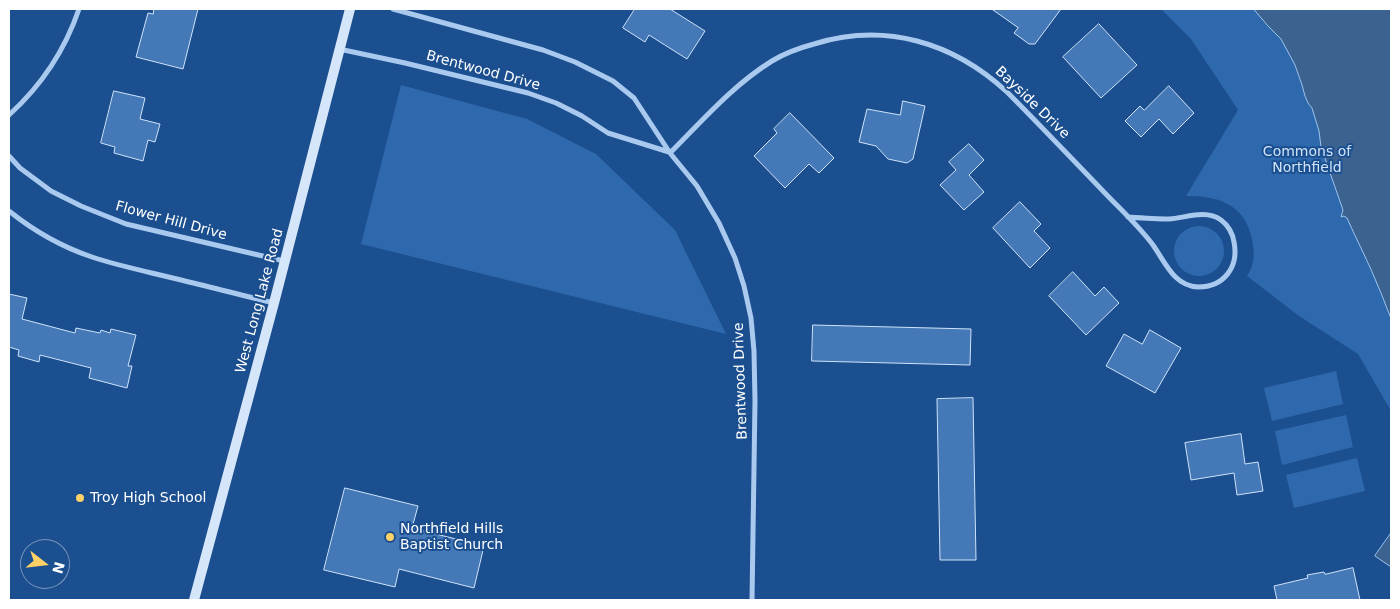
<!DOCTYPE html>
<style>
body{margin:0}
#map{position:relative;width:1400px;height:609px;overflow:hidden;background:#1b4f8f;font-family:"DejaVu Sans",sans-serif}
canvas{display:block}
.frame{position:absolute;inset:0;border:10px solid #fff;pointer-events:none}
.north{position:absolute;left:20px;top:539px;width:50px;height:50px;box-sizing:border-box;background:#1b4f8f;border:1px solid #7695bc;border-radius:50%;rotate:106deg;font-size:14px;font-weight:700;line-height:20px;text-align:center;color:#fff}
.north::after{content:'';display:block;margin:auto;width:18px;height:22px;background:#ffd166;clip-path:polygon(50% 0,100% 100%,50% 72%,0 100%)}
</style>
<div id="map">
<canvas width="1400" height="609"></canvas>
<div class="frame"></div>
<div class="north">N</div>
</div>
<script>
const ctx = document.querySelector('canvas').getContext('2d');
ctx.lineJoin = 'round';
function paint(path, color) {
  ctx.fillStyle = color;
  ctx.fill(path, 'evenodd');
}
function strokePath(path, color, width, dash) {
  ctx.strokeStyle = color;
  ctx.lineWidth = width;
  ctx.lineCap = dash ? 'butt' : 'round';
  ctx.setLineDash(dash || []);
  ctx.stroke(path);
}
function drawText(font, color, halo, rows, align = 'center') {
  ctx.font = font + ' "DejaVu Sans",sans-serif';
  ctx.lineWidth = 4;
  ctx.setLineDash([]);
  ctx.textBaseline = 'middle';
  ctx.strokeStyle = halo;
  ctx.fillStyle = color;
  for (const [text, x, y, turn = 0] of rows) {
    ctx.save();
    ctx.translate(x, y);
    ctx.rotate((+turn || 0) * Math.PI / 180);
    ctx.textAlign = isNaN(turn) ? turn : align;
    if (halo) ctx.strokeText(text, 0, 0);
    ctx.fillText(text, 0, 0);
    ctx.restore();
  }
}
paint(new Path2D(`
 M1161,9H1391V411L1358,354L1299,316L1247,276C1253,266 1255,257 1253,246C1249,207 1221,195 1186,196L1238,110L1191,39Z
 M401,85L527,119L596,154L675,230L726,334L361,244Z
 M1174 251a25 25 0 1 1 50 0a25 25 0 1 1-50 0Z
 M1336,371L1343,404L1272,421L1264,388Z
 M1346,415L1353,447L1282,465L1275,431Z
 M1357,458L1365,491L1294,508L1286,475Z`), '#2e69ad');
const water = new Path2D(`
 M1254,9H1391V318C1386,307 1383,297 1378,286C1369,263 1357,241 1347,218L1344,216L1341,217L1343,210L1321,147L1319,131L1312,108L1308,103L1305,96L1302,85L1295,65L1281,39L1268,26Z
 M1391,533V567L1375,556Z`);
paint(water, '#3c6290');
strokePath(water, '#9cc4f0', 1);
const building = new Path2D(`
 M154,9H198L183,69L136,57L148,13L153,14Z
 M635,9H670L705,31L687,59L649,35L645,42L623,28Z
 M992,9H1061L1035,44H1029L1014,33L1018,28Z
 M1099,24L1137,65L1101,98L1063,57Z
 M1169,86L1194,113L1173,134L1159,119L1141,137L1125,121L1140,106L1144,110Z
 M114,91L145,98L140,119L160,124L155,142L148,140L143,161L114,153L115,147L101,143Z
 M903,101L925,106L913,159L907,163L888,159L876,146L859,142L867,109L900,115Z
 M790,113L834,158L819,173L809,164L785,188L754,156L777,133L774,129Z
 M969,144L984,160L969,175L984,192L964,210L940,185L956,170L949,162Z
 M1020,202L1041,224L1034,231L1050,248L1030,268L993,228Z
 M1073,272L1095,296L1104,287L1119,303L1086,335L1049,296Z
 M9,294L27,298L22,319L75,333L76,328L100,333L101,330L110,333L111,329L136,335L128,366H132L127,388L89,378L91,368L40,355L39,362L18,356L19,350L9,347Z
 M813,325L971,329L970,365L812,361Z
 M1150,330L1181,348L1155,393L1106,366L1124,334L1142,344Z
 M973,398L976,560H940L937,399Z
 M1241,434L1245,464L1258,462L1263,491L1237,495L1234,473L1191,480L1185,443Z
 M345,488L418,506L412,528L484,546L474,588L399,569L395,587L324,570Z
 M1353,568L1360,600H1277L1274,586L1308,578L1307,575L1324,572L1325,574Z`);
paint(building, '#4478b7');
strokePath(building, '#cfe3fa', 1);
strokePath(new Path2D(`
 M393,9L543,50L575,62L613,81L634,98L670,153L697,186L719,223L735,258L744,286L751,318L754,351L755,401L752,600
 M339,49L405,63L528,93L556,103L582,116L608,133L669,152
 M9,115C41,86 65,50 79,9
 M670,153C702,121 733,85 772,61C785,53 799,48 814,44C885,22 953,42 1007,92C1039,124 1070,157 1102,190C1119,208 1138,225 1153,245C1165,262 1174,286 1198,287C1224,287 1239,267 1234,242C1233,234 1228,225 1221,220C1205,209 1186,218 1169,219C1156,219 1142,218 1128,217
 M9,156L20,168L51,191L81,206L126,224L284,261
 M9,211C34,231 62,247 92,257C122,267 154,273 185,281C215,288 244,296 274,303`), '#a9c9ee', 5);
strokePath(new Path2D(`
 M194,600L274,303L350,9`), '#d6e6fa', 10);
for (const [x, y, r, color] of [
 [80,498,5,"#ffd166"],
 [390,537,5,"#ffd166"]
]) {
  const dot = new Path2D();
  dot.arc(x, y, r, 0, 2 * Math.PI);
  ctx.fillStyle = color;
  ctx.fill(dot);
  strokePath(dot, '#1b4f8f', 2);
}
drawText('14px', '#fff', '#1b4f8f', [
 ["Brentwood Drive",483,71,15],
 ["Bayside Drive",1032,103,44],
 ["Flower Hill Drive",171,221,15],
 ["West Long Lake Road",260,301,-75],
 ["Brentwood Drive",741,381,-92]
]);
drawText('14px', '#cfe3fa', '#1b4f8f', [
 ["Commons of",1307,152],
 ["Northfield",1307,168]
]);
drawText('14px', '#fff', '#1b4f8f', [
 ["Troy High School",90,498],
 ["Northfield Hills",400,529],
 ["Baptist Church",400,545]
], 'left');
</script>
